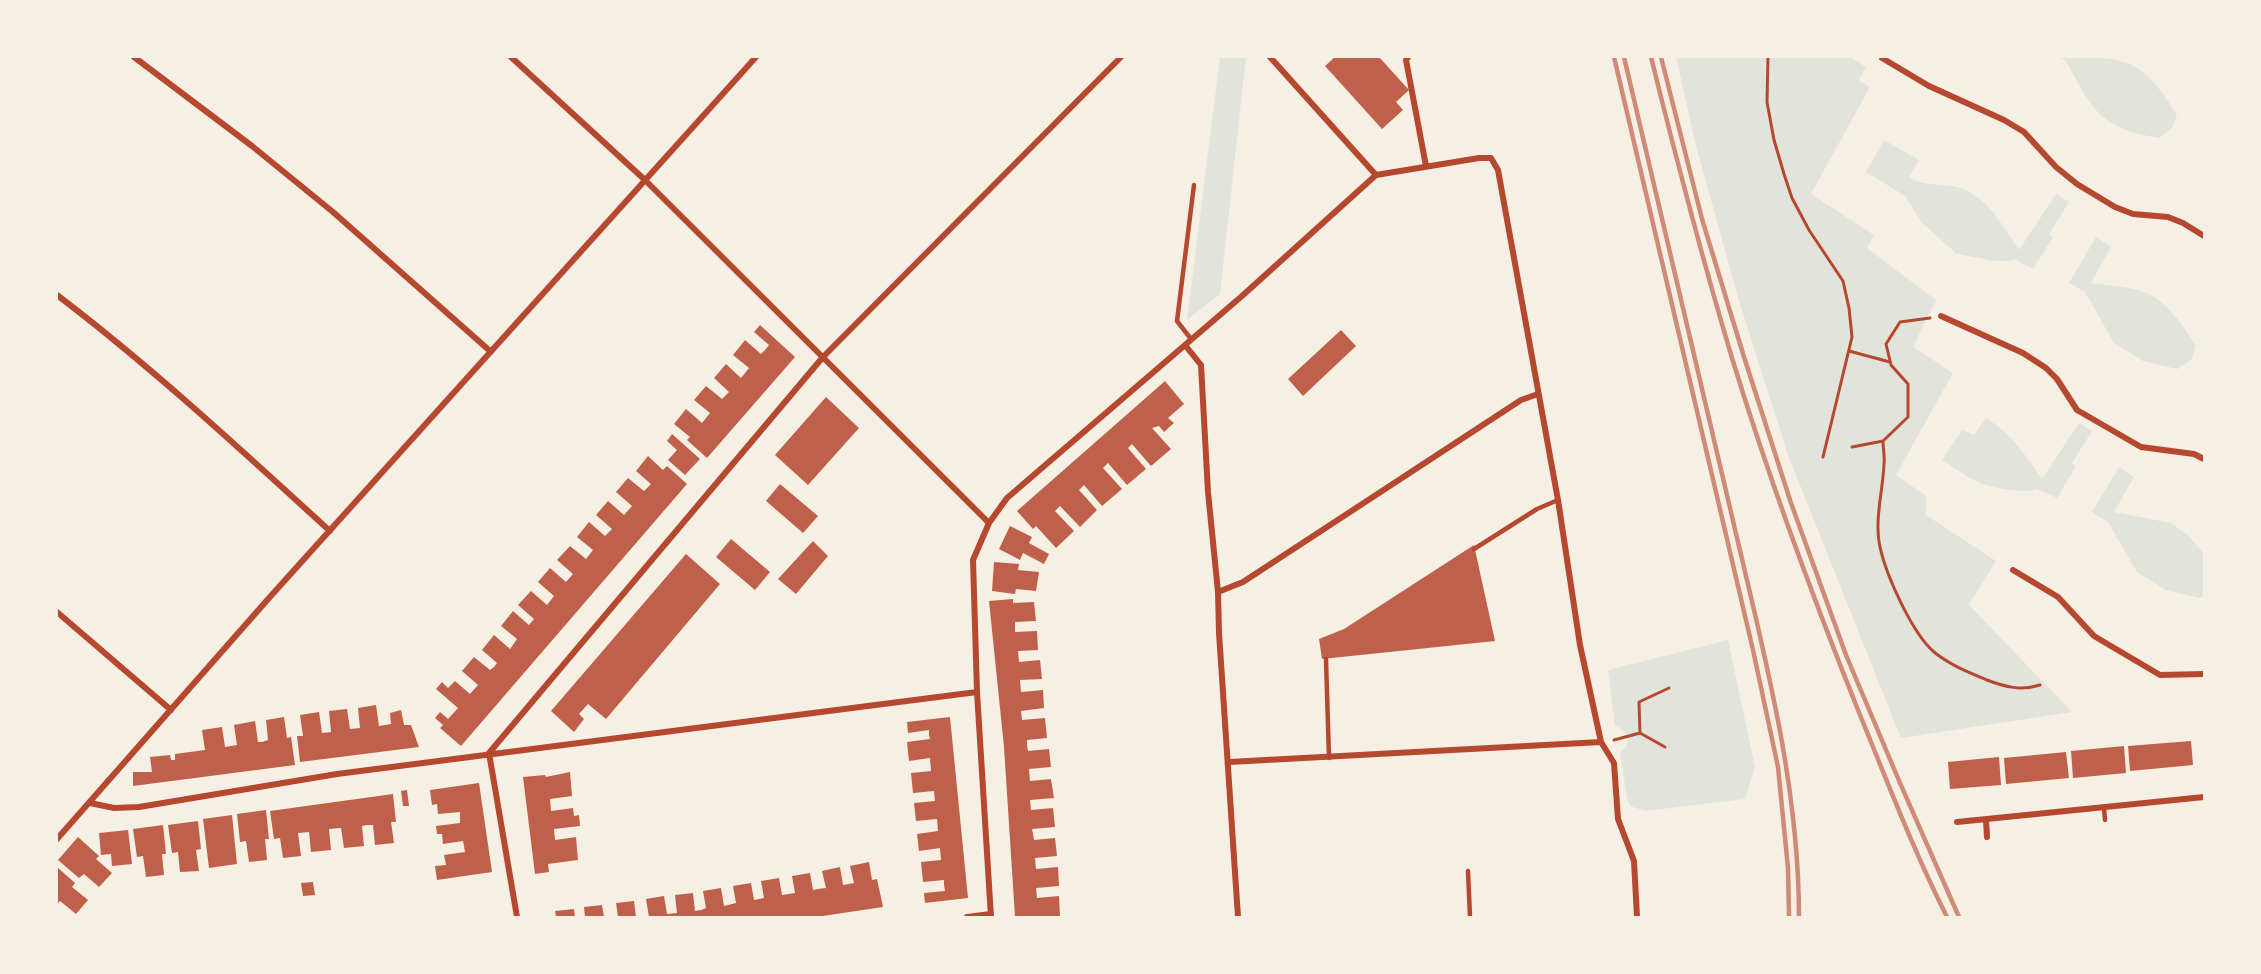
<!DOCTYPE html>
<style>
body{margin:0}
#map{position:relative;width:2261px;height:974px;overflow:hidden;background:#f6efe4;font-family:"Nunito Sans",sans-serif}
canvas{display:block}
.frame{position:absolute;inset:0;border:58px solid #f6efe4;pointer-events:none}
</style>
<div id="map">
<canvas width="2261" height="974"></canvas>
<div class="frame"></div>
</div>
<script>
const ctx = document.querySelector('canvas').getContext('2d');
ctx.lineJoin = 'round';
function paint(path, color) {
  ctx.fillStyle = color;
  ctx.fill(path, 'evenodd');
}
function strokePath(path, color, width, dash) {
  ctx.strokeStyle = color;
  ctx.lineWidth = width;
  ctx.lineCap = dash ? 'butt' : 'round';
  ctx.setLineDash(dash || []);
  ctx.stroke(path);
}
paint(new Path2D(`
 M1220,57H1246L1220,294L1187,320Z
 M1676,57H1850L1866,67L1859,80L1870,87L1811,194L1874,235L1867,248L1936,300L1913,347L1953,373L1896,475L1926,496V515L1996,561L1969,605L2072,712L1901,738L1788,455L1739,301L1696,146Z
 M2059,57C2125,57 2141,56 2177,115L2172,128L2159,138C2100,128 2093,111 2066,61Z
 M1884,140L1919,160L1909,177C1925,188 1946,182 1963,189C1989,199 2004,228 2019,250L2056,194L2069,202L2049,234L2053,237L2033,269L2014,259L2010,261H1995L1957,254L1922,223L1905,196L1866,172Z
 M2096,237L2111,247L2091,283C2109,286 2131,286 2148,294C2169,303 2184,328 2196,346L2191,360L2177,369L2143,361L2114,343L2085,292L2069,283Z
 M1986,418C2013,435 2024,453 2042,479L2079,423L2092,431L2072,463L2076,466L2057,498L2037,489C2026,494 1992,488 1980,483C1967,478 1954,467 1942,460L1962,430L1974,435Z
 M2119,467L2134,477L2114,512L2171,523L2188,535L2204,554V596L2200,598L2166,590L2137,572L2108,522L2092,512Z
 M1728,640L1755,767L1745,799L1645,811L1630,806L1627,799L1620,752C1632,744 1629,730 1615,726L1608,670Z`), '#e2e4dc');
paint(new Path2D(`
 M1335,57H1379L1409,90L1396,102L1403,110L1382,129L1325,66Z
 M760,325L795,357L707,458L687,440L690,437L674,424L686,409L702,423L710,413L694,400L706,386L722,399L729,392L714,378L726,364L741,378L749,368L733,355L745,340L761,354L765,350L769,345L754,332Z
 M1341,330L1356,346L1303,396L1288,379Z
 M1165,381L1184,404L1168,418L1174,423L1164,432L1159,426L1152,428L1171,449L1151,466L1132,444L1128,448L1146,469L1127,485L1108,463L1103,468L1122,489L1102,506L1084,485L1079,490L1097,510L1080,527L1060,506L1055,511L1074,531L1056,548L1036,526L1033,529L1017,511Z
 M826,397L859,428L808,485L775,455Z
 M672,434L700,459L685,475L668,460L677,450L667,441Z
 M648,456L663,470L667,466L687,484L461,746L440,728L443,725L435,718L440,712L448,719L458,708L436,689L442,682L448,688L455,681L470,694L478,685L462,671L474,657L490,670L494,667L497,663L482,650L494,635L510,649L517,639L501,626L513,611L529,625L534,619L518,605L531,591L547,605L554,596L538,582L550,568L566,582L573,574L557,560L570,546L586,559L593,550L577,537L589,522L605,536L612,529L596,515L608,501L624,515L632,506L616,492L628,478L644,491L651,484L636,471Z
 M780,484L818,516L803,533L766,501Z
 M1010,526L1032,537L1029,543L1049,554L1044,564L1023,553L1020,560L999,549Z
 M731,539L770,572L755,590L716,557Z
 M813,541L828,556L796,594L778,579Z
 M1474,545L1495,641L1322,659L1319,639L1344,629Z
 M686,554L720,584L606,719L588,704L579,714L584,719L574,732L551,711Z
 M994,562L1019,564L1018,570L1039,572L1036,591L1016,589L1015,594L992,591Z
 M1013,599V603L1034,602L1036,621L1015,622V632L1037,631L1038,650L1018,651L1019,662L1040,660L1042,679L1020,680L1021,692L1043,690L1044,708L1021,711L1022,720L1045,718L1047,738L1027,740V745L1028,751L1049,749L1051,767L1029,769L1030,781L1051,779L1054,798L1030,800L1031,810L1053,808L1055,827L1032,829L1033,834L1034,840L1055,838L1057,856L1035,858L1036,869L1058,867L1059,886L1036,888L1037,898L1059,896L1060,917H1015L1004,747L989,601Z
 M376,705L379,726L391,724L390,713L401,710L404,725H411L419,747L300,762L297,736H303L300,715L319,712L322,733L331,732L329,711L347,709L350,729L360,728L358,708Z
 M284,717L287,738L291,737L295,765L133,786V772H152L150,757L170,755L171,760H175V754L205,750L202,730L222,727L225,747L237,745L234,725L255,721L258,742H262L268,740L266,720Z
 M950,717L968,898L925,903L924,893L945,891L944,885V880L923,882L921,862L941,860L940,848L919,851L917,834L938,831L937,819L916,821L914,803L935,801L934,791L913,793L911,773L931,771L930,758L909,761L907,742L930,739L929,735V730L908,733L907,722Z
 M2191,741L2193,765L2130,771L2128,746Z
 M2124,746L2126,773L2073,778L2071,751Z
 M2066,752L2069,778L2006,784L2004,758Z
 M1999,757L2001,785L1950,789L1948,762Z
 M570,772L572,796L550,799L551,811L573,808L574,816L579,815L580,826L554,829L555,840L576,837L578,860L548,864L549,872L535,874L523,777L545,775L546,777Z
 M479,783L492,872L437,880L435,866L446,865L444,855L465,852L464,846L463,841L443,844L442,834H437L436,826L460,823V812L438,814L437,804L432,805L430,790Z
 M407,790L409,806H403L401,791Z
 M393,794L396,822H391L394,843L375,845L373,825H367L362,826L364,846L344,848L341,828L329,829L331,850L311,852L309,832L298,833L301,856L283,858L280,838L274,839L270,811Z
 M266,810L269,839H265L267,860L249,862L246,841L240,842L237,814Z
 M232,815L237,864L209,868L203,819Z
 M198,821L201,849L196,850L199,871L180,872L178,852L172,853L168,825Z
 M163,825L166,854H162L164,875L146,877L143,856L137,857L133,829Z
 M128,830L132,864L112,866L111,854L101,855L99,833Z
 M78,837L99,856L96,859L112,873L99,887L84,874L79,878L58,860Z
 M869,862L872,880L877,879L883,907L816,917H649L646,899L664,896L667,914L677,913L675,895L693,893L695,911L701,910L706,908L703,891L721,888L724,906L736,903L733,886L751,883L754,900L764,898L761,881L779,878L782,895L795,893L792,876L810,873L813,890L818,889L826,888L822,871L840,867L843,885L854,883L850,866Z
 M57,867L75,883L72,887L88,900L76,914L60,901L57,904Z
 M313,882L315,895L303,896L301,883Z
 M634,901L636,917H618L616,903Z
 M602,905L604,917H585L584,907Z
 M574,909L575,917H556L555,911Z`), '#bf614a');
strokePath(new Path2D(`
 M1768,57L1767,102L1774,140L1784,174L1792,198L1809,230L1843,281L1849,308L1852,337L1823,457
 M1849,351L1890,362
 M1883,441C1883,449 1885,457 1884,464C1883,491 1874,520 1880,547C1886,575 1912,633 1934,652C1950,665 1968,672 1987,680C2005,687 2021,691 2040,685
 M1852,447L1883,441L1908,417V384L1891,365L1886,344L1900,322L1930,318
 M1640,733L1639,702L1669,688
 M1614,740L1640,733L1665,747`), '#b5482f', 3);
strokePath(new Path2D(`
 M1191,339L1177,321L1194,185
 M1474,549L1537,509L1558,500
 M1326,659L1329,758
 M2104,808L2105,820
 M1468,871L1470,917`), '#b5482f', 4.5);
strokePath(new Path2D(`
 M134,57L252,146L333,212L490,351
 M511,57L645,180L989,523
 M1270,57L1376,175
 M1408,57L1406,60L1426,166
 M1882,58L1929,86L2004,120L2024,132L2056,167L2077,184L2115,207L2133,214L2168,217L2183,223L2204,236
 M57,295C153,368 241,450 330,531
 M1941,316L2023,353L2046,368L2057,379L2077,410L2141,447L2194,454L2204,459
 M1185,345L1201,365L1208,492L1218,592L1219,633L1238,917
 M2013,570L2058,597L2094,636L2160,675L2204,674
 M1218,592L1243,582L1521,400L1538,394
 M57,612L171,710
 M1229,762L1601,742
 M90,803L114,808L139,807L337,774L977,692
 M1986,820L1987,837
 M1957,822L2204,797
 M57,839L269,598L756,57
 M517,917L489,753L823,357L1121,57
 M967,917L991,914
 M991,917L977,692L973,560L989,523L1007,498L1242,296L1376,175L1479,158H1491L1498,170L1558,500L1580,645L1601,742L1614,763L1618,819L1634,861L1637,917`), '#b5482f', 6);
strokePath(new Path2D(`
 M1614,57L1753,650L1778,767L1788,868L1789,917
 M1624,57C1661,213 1697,369 1734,525C1764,654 1799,783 1799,917
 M1651,57C1676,158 1702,258 1732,358C1769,479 1813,598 1860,715C1888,783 1914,852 1947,917
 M1661,57L1702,219L1744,357L1791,503L1846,655L1900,783L1959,917`), '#cf8b77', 4.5);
</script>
